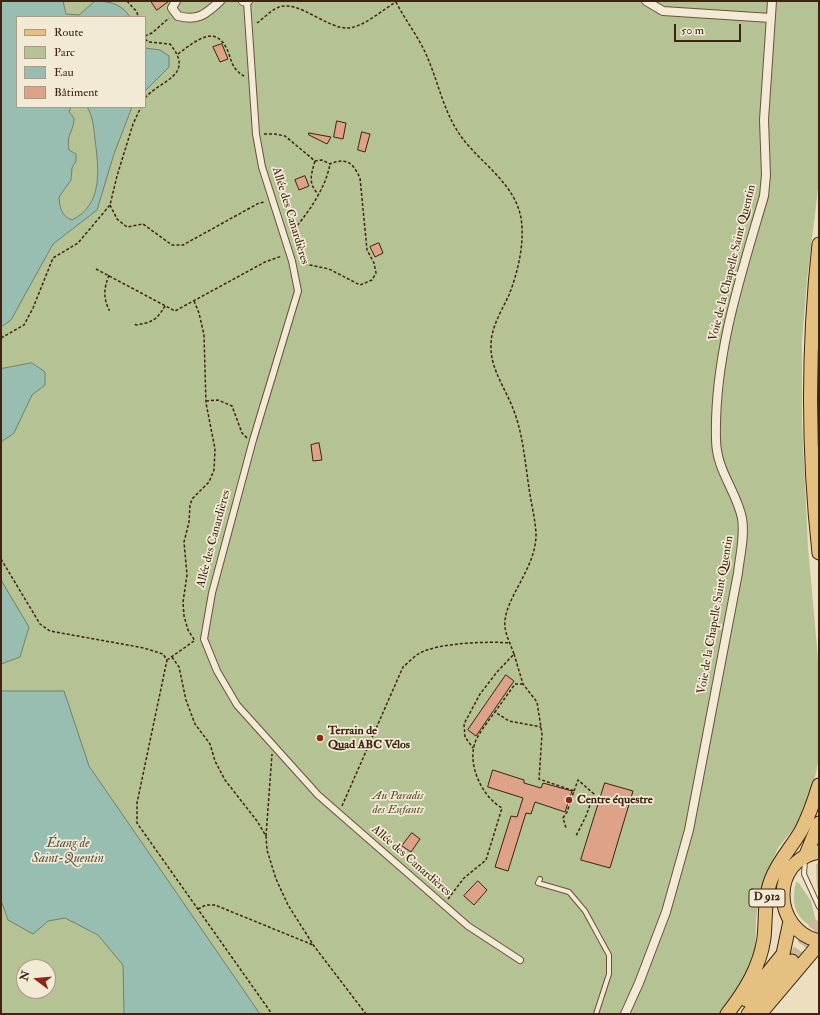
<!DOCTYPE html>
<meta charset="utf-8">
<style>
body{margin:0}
#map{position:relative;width:820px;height:1015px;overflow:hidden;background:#ebdfbf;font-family:"IM FELL Double Pica",serif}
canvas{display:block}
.frame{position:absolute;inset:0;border:2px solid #3e2310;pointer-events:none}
.legend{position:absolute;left:16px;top:16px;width:130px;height:92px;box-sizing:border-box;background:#f2ead5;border:1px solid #aa9a86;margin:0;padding:5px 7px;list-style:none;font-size:12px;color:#3e2310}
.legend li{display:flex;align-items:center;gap:8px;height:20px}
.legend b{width:20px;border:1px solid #aa9a86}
.north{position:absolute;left:16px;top:959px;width:40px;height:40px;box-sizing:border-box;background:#f2ead5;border:1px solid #aa9a86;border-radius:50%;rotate:286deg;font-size:11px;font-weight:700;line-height:16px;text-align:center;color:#3e2310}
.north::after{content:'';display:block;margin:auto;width:14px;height:18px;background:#8f2418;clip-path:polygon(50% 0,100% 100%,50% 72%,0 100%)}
.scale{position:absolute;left:674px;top:24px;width:67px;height:18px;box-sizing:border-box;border:2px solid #3e2310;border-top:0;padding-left:5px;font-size:12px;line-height:14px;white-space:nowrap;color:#3e2310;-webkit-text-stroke:3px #f2ead5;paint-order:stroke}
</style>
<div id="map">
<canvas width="820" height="1015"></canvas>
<div class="frame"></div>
<ul class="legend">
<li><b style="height:5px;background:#e6c080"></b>Route</li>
<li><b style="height:11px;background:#b5c294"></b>Parc</li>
<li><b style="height:11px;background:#98bdb1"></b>Eau</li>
<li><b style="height:11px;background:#dea288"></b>Bâtiment</li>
</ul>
<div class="north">N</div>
<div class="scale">50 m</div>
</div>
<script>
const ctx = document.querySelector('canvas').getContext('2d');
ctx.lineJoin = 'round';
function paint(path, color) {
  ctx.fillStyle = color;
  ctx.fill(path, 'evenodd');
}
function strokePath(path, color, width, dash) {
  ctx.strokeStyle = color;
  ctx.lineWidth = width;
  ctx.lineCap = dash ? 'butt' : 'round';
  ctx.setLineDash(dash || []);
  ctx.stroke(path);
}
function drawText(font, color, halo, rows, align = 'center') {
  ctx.font = font + ' "IM FELL Double Pica",serif';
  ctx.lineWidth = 3.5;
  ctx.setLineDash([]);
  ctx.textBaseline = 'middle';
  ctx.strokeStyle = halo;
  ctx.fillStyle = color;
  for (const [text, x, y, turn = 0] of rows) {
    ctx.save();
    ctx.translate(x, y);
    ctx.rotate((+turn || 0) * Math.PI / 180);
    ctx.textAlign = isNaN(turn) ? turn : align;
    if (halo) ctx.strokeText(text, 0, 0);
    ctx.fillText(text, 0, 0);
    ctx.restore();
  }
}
paint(new Path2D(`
 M1,1H819V181L807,280L802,341V421L808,547L819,670V759L807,812L778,848L761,887L756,919L755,956L726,1014H1ZM17,17H145V107H17ZM24,967H48V991H24Z
 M819,863V894L817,887L816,864Z
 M796,882H798L811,901L818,930C796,920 790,905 796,882Z`), '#b5c294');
const water = new Path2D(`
 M1,1H63L66,14L79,15L95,1C109,1 122,4 130,17H17V107H71L69,112L74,118C74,132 66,133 69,150L76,154V161L72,168L71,180L59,197C60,208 61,216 72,220C103,205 99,169 95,140C94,129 93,116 87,107H132L114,154L97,210L53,244L11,320L1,327Z
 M145,48L160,50L169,56V67L145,91Z
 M32,363L45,372V385L32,395L14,433L1,442V369Z
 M1,580L29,627L20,657L1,664Z
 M1,691H64L89,766L260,1014H124L123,965L98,935L65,918L48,921L33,934L8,920L1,900Z`);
paint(water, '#98bdb1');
strokePath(water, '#747f71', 1);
const building = new Path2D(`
 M151,1H169L157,10Z
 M222,44L228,59L220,62L213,47Z
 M337,121L346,123L343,139L334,137Z
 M362,132L370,134L365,152L358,150Z
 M309,133L331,137L327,144L309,135Z
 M305,176L309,186L299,190L295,180Z
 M379,243L383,253L375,257L370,247Z
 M319,443L322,460L313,461L311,445Z
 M506,675L514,681L476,736L468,730Z
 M493,770L524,780V783L541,788L543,783L572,791L565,812L535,802L531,814L526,813L508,871L495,867L511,816L517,817L523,798L488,787Z
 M605,783L633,791L610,868L581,860Z
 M412,833L420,839L411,852L402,846Z
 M478,881L487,890L474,905L464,896Z`);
paint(building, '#dea288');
strokePath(building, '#3e2310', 1);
strokePath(new Path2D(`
 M792,961L819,922`), '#c8b99c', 13, [13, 6]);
const service = new Path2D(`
 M805,860L804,874L819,907
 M540,879L538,883L569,892L585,911L609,955V974L596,1014`);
const pedestrian = new Path2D(`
 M247,2L256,134L262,167L292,261L298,291L253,440L212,593L204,639L217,671L237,705L318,795L468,926L520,960`);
const minor = new Path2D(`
 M176,1L172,8L178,16C198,21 205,15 220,1
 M243,1L247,2L248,1
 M646,1L663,11L771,18
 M625,1014L639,983L666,912L689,830L738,573C740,555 745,536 742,518C736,490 716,470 716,439C714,355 741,275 764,196L766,175L764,120L772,1`);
const primary = new Path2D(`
 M819,244C808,344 808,453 819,553
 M819,852C770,860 772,930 819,941
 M805,857L819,823
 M746,1000L783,954L790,921
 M727,1014C745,991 760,967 764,938C766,919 764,898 771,880C778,861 791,848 801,831C809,816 814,801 819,785
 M748,1014L792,961
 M760,1014L819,944`);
strokePath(service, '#69523c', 6);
strokePath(pedestrian, '#69523c', 8);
strokePath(minor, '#69523c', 10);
strokePath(primary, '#3e2310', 15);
strokePath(new Path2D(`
 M127,1L137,12L138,17
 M396,2C404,18 415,32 423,48C438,77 442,112 463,139C482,164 515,184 521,218C525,242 518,272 509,295C502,310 491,327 491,345C490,369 506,389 514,411C523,435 525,462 529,488C531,503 535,518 536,533C537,569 502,600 505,627C506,636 511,645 514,654L497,672L480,694L464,724L465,737L473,748
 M257,23C264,18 271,10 279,7C299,0 327,29 348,28C364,27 382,10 396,2
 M145,36L152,33L169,18
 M145,39L149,42L170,44C196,76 160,80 145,98
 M178,54C197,40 217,22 229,54C232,64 234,70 244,76
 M264,134H275L285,136L315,161L322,160L330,164C347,157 353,163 360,178L367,250L374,263L376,273L372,280L360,285L329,269L300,263
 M315,161C311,175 308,183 318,194
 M110,205L117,219L127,227L143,224L172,245H183L259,203L265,202
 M291,233C308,213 325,190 330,164
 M96,269L175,311L265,262L282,256
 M109,275C104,288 103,297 109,310H110
 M194,301L199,313L204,335L206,403L215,449L214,470L209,482L192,499L190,505L189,522L184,542L187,575L183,602L184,616L188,630L195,641
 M135,324L136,325C152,322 156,321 165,306
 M1,338L24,325L33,308L53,258L78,243L110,205L117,176L133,124L141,107
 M206,401L218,400L232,406L242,433L247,438
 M1,559L40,624L50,631L144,648L163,654L167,660L137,803V823L272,1014
 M514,654L523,684L537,702L542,734L539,779L574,791L567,812L563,818L566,828
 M172,657L179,667L186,700L195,724L210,744L215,761L225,780L257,821L266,836L267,850L276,879L288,905L314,946L366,1014
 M167,660L194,641
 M523,684H515L495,712L509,721L541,727
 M574,791L578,780L594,794L586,816L576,836
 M342,806L403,667C408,663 414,656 420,653C437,643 490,641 510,643
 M266,836L272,754
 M448,899L464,878L486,860L502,808C481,796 465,761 477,738C482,729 489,720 495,712
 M198,909L206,905H215L313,945`), '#3e2310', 1.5, [3, 2]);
strokePath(service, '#f2ead5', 4);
strokePath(pedestrian, '#f2ead5', 6);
strokePath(minor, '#f2ead5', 8);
strokePath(primary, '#e6c080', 13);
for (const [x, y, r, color] of [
 [320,738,4,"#8f2418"],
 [569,800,4,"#8f2418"]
]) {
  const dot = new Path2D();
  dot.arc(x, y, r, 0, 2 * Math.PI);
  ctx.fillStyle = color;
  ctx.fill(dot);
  strokePath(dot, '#f2ead5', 1.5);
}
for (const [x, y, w] of [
 [767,898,36]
]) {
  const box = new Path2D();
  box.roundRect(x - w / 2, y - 9, w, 18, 3);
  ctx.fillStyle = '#f2ead5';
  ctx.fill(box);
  strokePath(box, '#3e2310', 1);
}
drawText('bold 11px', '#3e2310', null, [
 ["D 912",767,898]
]);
drawText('12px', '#3e2310', '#f2ead5', [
 ["Allée des Canardières",290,216,73],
 ["Voie de la Chapelle Saint Quentin",733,263,-76],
 ["Allée des Canardières",214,539,-75],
 ["Voie de la Chapelle Saint Quentin",716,615,-80],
 ["Allée des Canardières",411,861,41]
]);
drawText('bold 12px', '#3e2310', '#f2ead5', [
 ["Terrain de",328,731],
 ["Quad ABC Vélos",328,745],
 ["Centre équestre",577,800]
], 'left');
drawText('italic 12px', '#5c4b31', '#f2ead5', [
 ["Au Paradis",398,796],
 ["des Enfants",398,810]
]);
drawText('italic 13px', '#595140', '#f2ead5', [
 ["Étang de",68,844],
 ["Saint-Quentin",68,859]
]);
</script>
